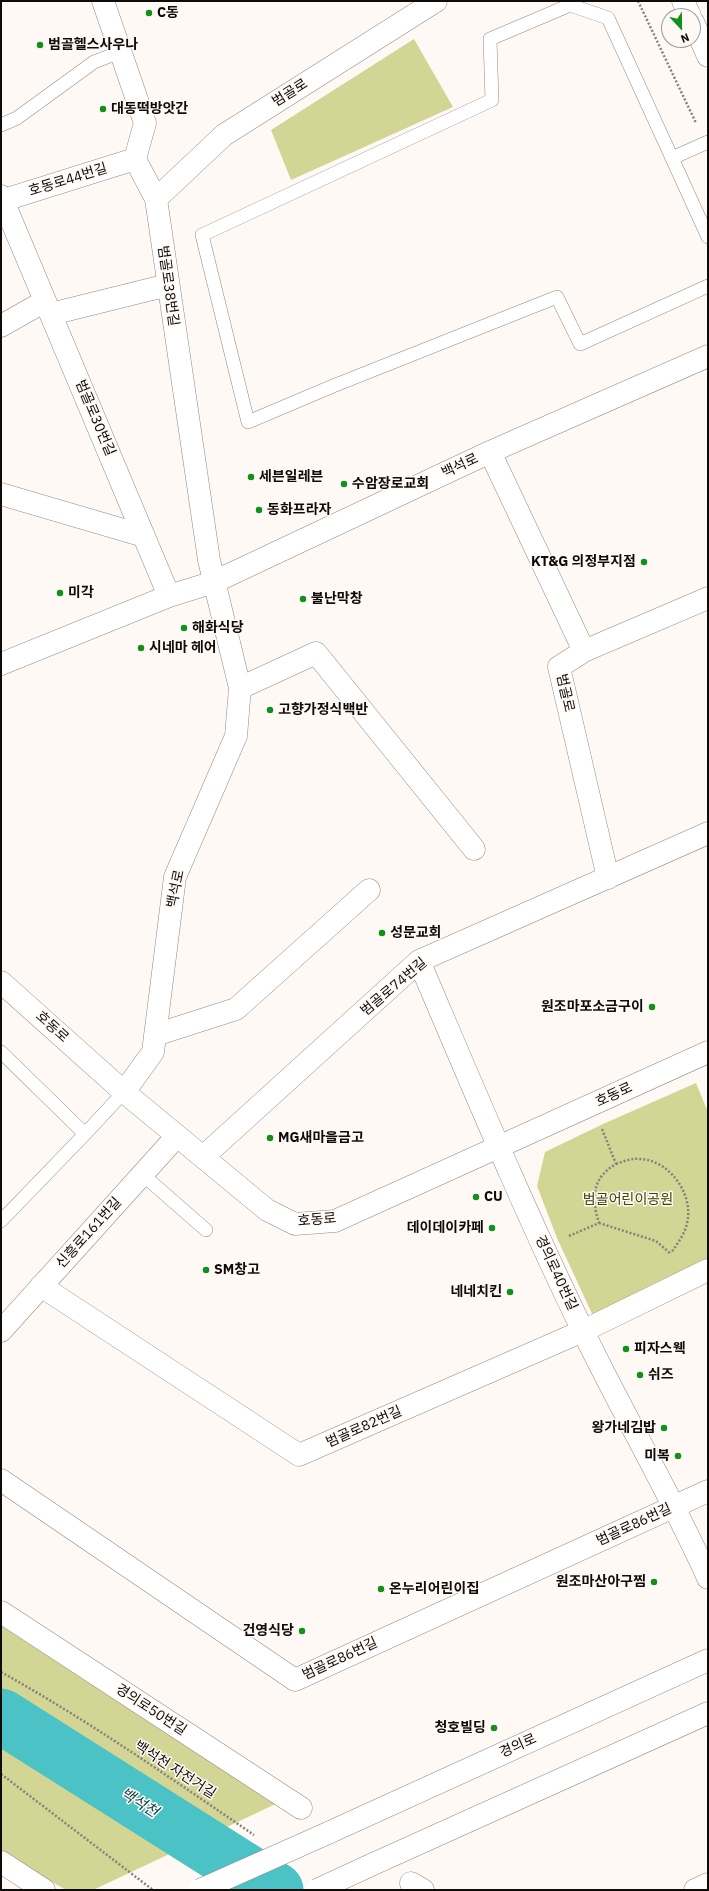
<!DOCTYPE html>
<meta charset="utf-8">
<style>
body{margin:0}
#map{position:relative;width:709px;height:1891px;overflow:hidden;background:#fff9f6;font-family:"IBM Plex Sans",sans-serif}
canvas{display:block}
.frame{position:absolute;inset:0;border:2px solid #0e0b09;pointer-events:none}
.north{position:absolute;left:661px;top:8px;width:40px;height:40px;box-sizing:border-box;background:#fff9f6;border:1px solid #9f9a97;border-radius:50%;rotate:158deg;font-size:11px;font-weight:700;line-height:16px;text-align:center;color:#0e0b09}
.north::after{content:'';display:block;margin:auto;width:14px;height:18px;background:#138f1c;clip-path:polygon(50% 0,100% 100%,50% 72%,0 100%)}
</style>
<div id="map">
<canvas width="709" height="1891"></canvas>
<div class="frame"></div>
<div class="north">N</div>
</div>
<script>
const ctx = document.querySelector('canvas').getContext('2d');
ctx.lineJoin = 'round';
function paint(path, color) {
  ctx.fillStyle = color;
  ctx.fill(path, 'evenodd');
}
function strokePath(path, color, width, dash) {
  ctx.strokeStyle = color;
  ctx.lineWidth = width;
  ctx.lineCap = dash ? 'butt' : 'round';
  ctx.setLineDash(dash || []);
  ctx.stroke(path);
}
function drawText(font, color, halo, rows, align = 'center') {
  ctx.font = font + ' "IBM Plex Sans","Noto Sans KR",sans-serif';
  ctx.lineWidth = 3;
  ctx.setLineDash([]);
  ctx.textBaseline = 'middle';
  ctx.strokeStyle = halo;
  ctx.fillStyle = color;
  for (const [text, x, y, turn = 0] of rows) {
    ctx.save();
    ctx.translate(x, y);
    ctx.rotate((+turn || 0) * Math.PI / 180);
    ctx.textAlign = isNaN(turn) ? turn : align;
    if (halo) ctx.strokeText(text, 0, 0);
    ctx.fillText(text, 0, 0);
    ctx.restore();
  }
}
paint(new Path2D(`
 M414,39L453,107L291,180L271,130Z
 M696,1083L708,1112V1263L594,1318L557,1238L537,1186L545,1152L603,1124Z
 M1,1622L282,1801L93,1890H66L1,1852Z`), '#d2d594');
strokePath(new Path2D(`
 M1,1716L276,1890`), '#4bc2c5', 55);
const service = new Path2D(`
 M1,125L17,118L94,62L120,52
 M672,158L708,142
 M708,237L608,18L570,5L490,39L492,100L202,235L248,422L333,386L557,297L580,344L708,286
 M1,1052L85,1134L124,1092
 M142,1174L206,1230
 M1,1221L85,1134`);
const minor = new Path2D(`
 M103,1L145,123L135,159L156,199L209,560L240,688L236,736L175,877L153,1052L124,1092
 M683,1L690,16
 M693,22L708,56
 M1,196L169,596
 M156,199L224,135L436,1
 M1,201L135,159
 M51,314L168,285
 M1,326L45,301
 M490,452L584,651
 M1,494L144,536
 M1,664L169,596L214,582L490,452L708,356
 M240,688L316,653L474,849
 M608,878L559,667L584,651L708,598
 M419,961C472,1085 524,1210 583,1331C623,1414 670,1493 708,1578
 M1,982L124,1092L267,1210L295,1224L335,1221L708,1052
 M155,1035L236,1009L369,890
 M203,1157L419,961L708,833
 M41,1286L299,1455L585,1330L708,1270
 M1,1331L177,1136
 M1,1480L295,1680L708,1491
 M1,1612L301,1808
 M1,1862L44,1890
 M411,1883L423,1890
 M695,1890L708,1884`);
const tertiary = new Path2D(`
 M328,1833L708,1660
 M371,1865L708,1713`);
strokePath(service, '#928985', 14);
strokePath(minor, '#928985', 23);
strokePath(tertiary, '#928985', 23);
strokePath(new Path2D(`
 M638,1L696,123
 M616,1164C624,1161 632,1158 640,1159C670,1160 694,1195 687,1223C685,1234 677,1244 671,1253
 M599,1223L656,1241L671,1254
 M569,1236L599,1223C591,1198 592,1178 616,1164L602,1129
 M1,1672C89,1721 172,1779 254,1835
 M1,1774L153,1890`), '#85817e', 2.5, [2, 2]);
strokePath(service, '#fff', 13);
strokePath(minor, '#fff', 22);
strokePath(tertiary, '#fff', 22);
const tertiaryBridge = new Path2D(`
 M200,1890L328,1833
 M317,1890L371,1865`);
strokePath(tertiaryBridge, '#928985', 23, []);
strokePath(tertiaryBridge, '#fff', 22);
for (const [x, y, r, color] of [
 [149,13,4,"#138f1c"],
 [40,45,4,"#138f1c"],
 [103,109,4,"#138f1c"],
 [251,477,4,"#138f1c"],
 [344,484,4,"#138f1c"],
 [259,510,4,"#138f1c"],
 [644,562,4,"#138f1c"],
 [60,593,4,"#138f1c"],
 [303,599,4,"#138f1c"],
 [184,628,4,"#138f1c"],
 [141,648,4,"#138f1c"],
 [270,710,4,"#138f1c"],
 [382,933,4,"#138f1c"],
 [652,1007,4,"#138f1c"],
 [270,1138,4,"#138f1c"],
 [476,1197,4,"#138f1c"],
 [492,1228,4,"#138f1c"],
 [206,1270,4,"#138f1c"],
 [510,1292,4,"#138f1c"],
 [626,1349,4,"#138f1c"],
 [640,1375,4,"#138f1c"],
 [664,1428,4,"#138f1c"],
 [678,1456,4,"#138f1c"],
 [654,1582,4,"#138f1c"],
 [381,1589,4,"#138f1c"],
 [302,1631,4,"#138f1c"],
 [494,1728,4,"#138f1c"]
]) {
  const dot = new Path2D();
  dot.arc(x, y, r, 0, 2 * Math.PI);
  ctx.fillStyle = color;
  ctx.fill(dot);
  strokePath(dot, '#fff9f6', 1.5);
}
drawText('bold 14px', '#0e0b09', '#fff9f6', [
 ["C동",157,13],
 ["범골헬스사우나",48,45],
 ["대동떡방앗간",111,109],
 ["세븐일레븐",259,477],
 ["수암장로교회",352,484],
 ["동화프라자",267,510],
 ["KT&G 의정부지점",636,562,"right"],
 ["미각",68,593],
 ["불난막창",311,599],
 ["해화식당",192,628],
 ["시네마 헤어",149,648],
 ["고향가정식백반",278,710],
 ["성문교회",390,933],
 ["원조마포소금구이",644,1007,"right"],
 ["MG새마을금고",278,1138],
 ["CU",484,1197],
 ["데이데이카페",484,1228,"right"],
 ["SM창고",214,1270],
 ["네네치킨",502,1292,"right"],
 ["피자스웩",634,1349],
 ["쉬즈",648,1375],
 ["왕가네김밥",656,1428,"right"],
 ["미복",670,1456,"right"],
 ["원조마산아구찜",646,1582,"right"],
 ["온누리어린이집",389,1589],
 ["건영식당",294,1631,"right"],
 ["청호빌딩",486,1728,"right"]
], 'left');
drawText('14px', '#0e0b09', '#fff9f6', [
 ["범골로",290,93,-32],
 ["호동로44번길",68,180,-17],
 ["범골로38번길",168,286,82],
 ["범골로30번길",95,418,67],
 ["백석로",460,466,-25],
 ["범골로",565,693,77],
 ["백석로",176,889,-78],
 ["범골로74번길",394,987,-40],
 ["호동로",52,1027,42],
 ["호동로",614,1095,-25],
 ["호동로",317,1220,-5],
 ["신흥로161번길",89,1233,-48],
 ["경의로40번길",556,1273,65],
 ["범골로82번길",364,1427,-24],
 ["범골로86번길",634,1525,-25],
 ["범골로86번길",340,1659,-25],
 ["경의로50번길",151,1710,33],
 ["경의로",518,1746,-24],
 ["백석천 자전거길",175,1770,33]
]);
drawText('14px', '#424300', '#fff9f6', [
 ["범골어린이공원",628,1200]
]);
drawText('italic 15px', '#0c4345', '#fff9f6', [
 ["백석천",139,1803,32]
]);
</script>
